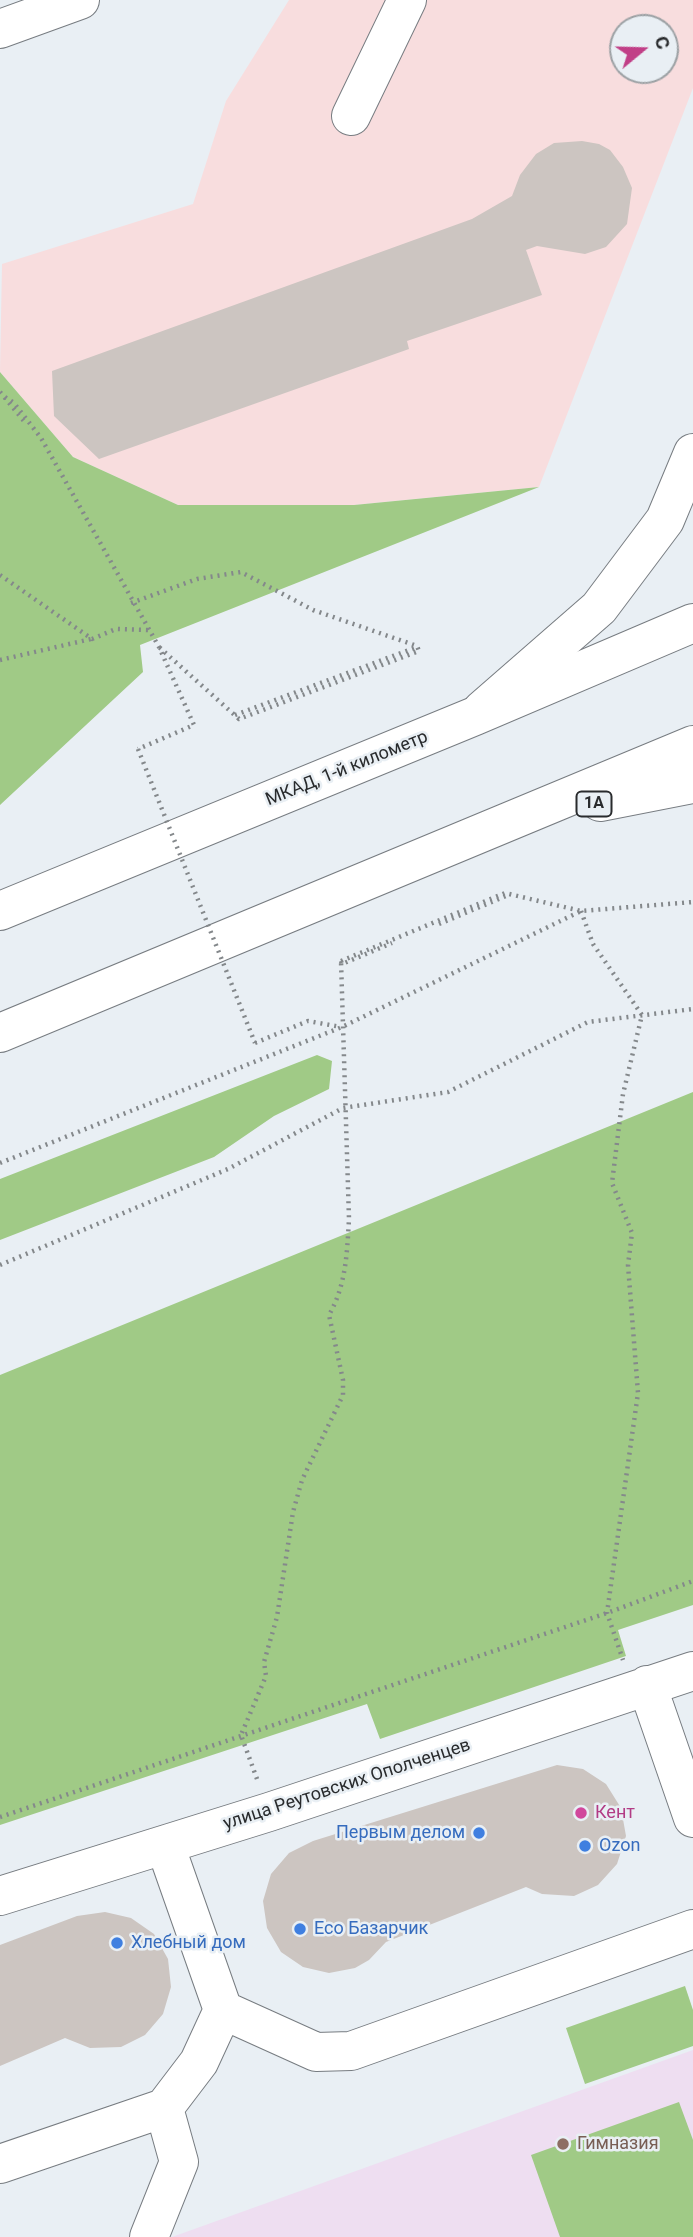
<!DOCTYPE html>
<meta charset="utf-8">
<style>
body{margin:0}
#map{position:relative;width:693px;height:2237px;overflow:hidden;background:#e9eff4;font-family:Roboto,sans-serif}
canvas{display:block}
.north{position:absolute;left:609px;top:14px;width:70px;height:70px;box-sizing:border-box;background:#e9eff4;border:2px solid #9ca1a4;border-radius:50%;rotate:71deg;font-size:19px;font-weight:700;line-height:28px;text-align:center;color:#292b2d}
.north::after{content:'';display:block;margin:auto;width:24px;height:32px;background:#c13f87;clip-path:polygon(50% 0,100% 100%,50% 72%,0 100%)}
</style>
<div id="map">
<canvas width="693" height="2237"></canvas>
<div class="north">С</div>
</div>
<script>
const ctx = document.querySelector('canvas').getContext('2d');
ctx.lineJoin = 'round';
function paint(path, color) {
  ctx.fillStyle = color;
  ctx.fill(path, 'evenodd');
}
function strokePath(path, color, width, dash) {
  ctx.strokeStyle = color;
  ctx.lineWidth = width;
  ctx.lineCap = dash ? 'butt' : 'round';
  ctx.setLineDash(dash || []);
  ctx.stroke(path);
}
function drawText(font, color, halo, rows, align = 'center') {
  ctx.font = font + ' Roboto,sans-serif';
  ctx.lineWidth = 5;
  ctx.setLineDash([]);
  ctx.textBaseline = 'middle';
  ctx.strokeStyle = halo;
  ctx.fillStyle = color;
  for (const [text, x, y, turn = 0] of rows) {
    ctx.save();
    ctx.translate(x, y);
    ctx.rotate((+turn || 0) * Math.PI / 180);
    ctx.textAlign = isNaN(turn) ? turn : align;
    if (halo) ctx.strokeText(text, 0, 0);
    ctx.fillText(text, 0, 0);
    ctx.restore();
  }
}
paint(new Path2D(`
 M289,0H693V88L539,487L354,505H178L73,457L0,372L2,264L193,204L226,101ZM623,28H665V70H623Z`), '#f8ddde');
paint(new Path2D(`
 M693,2050V2237H172Z`), '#eedef1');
paint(new Path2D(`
 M0,372L73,457L178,505H354L539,487L140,645L143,672L0,805Z
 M317,1055L332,1061L329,1089L274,1116L214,1157L0,1240V1179Z
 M693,1092V1605L618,1630L626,1656L380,1739L367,1704L0,1825V1375Z
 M685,1986L693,2010V2046L585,2084L566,2028Z
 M679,2102L693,2140V2237H560L531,2155Z`), '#a0ca86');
paint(new Path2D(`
 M582,141L599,144L610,150L623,167L632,188L627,224L606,247L585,254L537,246L526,250L542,295L407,341L409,349L99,459L54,416L52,371L472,219L512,196L520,175L536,154L554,143Z
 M557,1765L583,1769L606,1784L621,1808L626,1836L617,1864L598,1885L574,1896L542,1894L526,1887L386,1942L369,1960L355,1968L329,1973L303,1967L281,1952L267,1928L263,1901L271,1874L289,1853L313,1841Z
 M105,1912L131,1918L154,1934L168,1959L171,1987L163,2014L145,2035L121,2047L90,2048L65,2038L0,2066V1945L77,1916Z`), '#ccc5c1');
const minor = new Path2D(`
 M0,29L80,0
 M351,116L407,0
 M647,1685L693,1818
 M165,1845L223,2010L316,2052L351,2051L693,1929
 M0,1896L269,1812L693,1671
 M0,2164L164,2108L199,2062L223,2010
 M149,2237L179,2162L164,2108`);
const major = new Path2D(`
 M482,710L599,608L665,520L693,453`);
const highway = new Path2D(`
 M600,802L693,784
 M0,911L475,716L693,623
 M0,1033L693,745`);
strokePath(minor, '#777c81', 40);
strokePath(major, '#777c81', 40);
strokePath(highway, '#777c81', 40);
strokePath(new Path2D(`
 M0,392L24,421
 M5,397L14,403L41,438L159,647L194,725L138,749
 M0,575L92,639L116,629L148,630
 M131,603L197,579L241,572L313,610L417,646L419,651L239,719L159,647
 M0,660L91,639
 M235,715L417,647
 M581,911L593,944L642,1015L623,1094L612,1183L632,1233L628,1265L638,1393L607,1613L623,1660
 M439,924L506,896L505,894
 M341,961L505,893L581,911L693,902
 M341,961L342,964L392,943
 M255,1043L308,1021L341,1027
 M0,1163L342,1027L581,911
 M0,1265L228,1169L343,1108L448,1092L588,1022L693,1009
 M257,1779L241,1735L266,1676L264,1662L277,1617L293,1512L302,1480L343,1395V1380L329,1315C346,1285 347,1254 349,1219L341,961
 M0,1817L607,1613L693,1581`), '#84888b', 4.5, [2, 5]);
strokePath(minor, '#fff', 38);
strokePath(major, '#fff', 38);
strokePath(highway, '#fff', 38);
strokePath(new Path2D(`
 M138,749L255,1043`), '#84888b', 4.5, [2, 5]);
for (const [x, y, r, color] of [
 [581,1813,7,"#d1479c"],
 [479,1833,7,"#3f7fe0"],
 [585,1846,7,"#3f7fe0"],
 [300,1929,7,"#3f7fe0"],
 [117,1943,7,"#3f7fe0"],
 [563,2144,7,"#8d6e63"]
]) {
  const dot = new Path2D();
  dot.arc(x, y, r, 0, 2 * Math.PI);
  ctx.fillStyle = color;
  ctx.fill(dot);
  strokePath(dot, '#e9eff4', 2.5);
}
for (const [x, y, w] of [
 [594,804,35]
]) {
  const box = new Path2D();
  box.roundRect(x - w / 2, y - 12.5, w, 25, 5);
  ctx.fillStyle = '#e9eff4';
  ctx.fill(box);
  strokePath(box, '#292b2d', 2);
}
drawText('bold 16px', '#292b2d', null, [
 ["1A",594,804]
]);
drawText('18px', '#292b2d', '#e9eff4', [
 ["МКАД, 1-й километр",347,769,-22],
 ["улица Реутовских Ополченцев",347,1785,-18]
]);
drawText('18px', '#b23c85', '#e9eff4', [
 ["Кент",595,1813]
], 'left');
drawText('18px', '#366cbe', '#e9eff4', [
 ["Первым делом",465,1833,"right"],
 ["Ozon",599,1846],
 ["Eco Базарчик",314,1929],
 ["Хлебный дом",131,1943]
], 'left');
drawText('18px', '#785e54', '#e9eff4', [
 ["Гимназия",577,2144]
], 'left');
</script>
